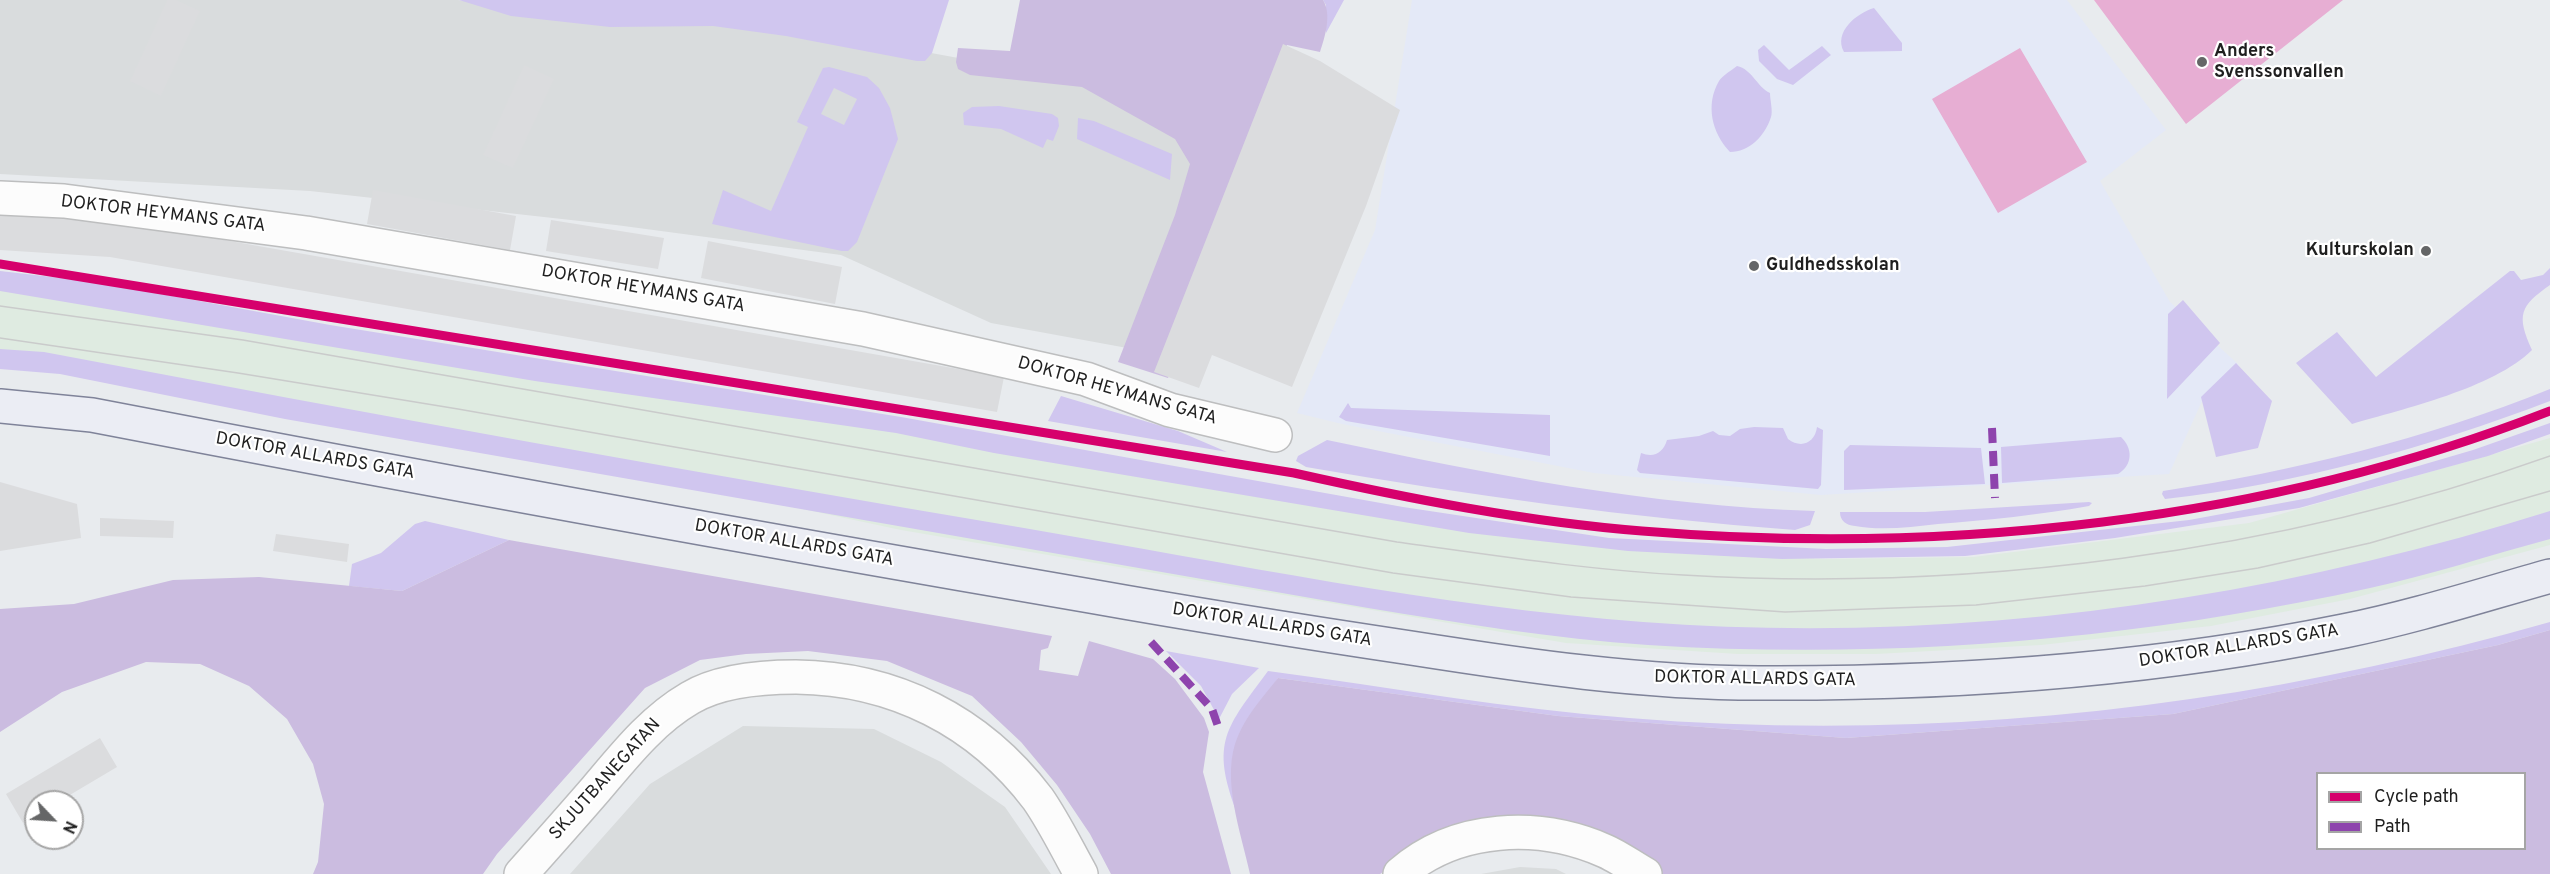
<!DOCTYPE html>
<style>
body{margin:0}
#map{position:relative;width:2550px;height:874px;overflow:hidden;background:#e8ebee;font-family:Overpass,sans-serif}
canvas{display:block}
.legend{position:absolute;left:2316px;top:772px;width:210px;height:78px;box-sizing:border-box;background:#fff;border:2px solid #a5a5a5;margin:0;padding:8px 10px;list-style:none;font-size:18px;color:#1f1f1f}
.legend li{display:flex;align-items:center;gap:12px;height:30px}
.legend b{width:30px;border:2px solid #a5a5a5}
.north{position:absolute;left:24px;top:790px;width:60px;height:60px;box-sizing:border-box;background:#fff;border:2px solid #a5a5a5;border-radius:50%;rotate:115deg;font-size:16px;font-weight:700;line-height:24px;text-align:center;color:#1f1f1f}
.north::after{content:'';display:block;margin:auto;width:21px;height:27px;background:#656667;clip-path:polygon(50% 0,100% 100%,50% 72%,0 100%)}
</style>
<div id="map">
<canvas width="2550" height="874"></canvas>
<ul class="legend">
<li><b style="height:8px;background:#d6006c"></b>Cycle path</li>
<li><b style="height:8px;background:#8e44ad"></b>Path</li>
</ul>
<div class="north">N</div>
</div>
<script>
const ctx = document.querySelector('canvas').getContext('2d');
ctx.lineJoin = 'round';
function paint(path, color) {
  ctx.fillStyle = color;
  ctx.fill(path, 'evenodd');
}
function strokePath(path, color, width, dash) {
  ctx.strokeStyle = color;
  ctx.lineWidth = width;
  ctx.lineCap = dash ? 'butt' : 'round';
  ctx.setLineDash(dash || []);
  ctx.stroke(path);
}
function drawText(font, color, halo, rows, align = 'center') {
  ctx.font = font + ' Overpass,sans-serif';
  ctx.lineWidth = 4.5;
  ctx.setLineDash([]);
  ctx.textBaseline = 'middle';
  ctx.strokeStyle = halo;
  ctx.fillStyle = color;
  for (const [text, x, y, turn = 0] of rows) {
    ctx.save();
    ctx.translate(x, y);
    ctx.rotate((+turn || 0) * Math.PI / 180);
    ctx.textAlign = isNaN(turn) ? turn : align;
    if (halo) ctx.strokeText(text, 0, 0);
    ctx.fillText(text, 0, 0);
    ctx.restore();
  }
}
paint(new Path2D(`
 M0,0H458L517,9L702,15L893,46L1073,79L1206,137L1149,352L991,323L841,255L616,225L310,191L0,174Z
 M743,726L874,729L941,762L1005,807L1051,874H570L650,784Z
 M1520,867L1556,869L1566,874H1481Z`), '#d9dcdd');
paint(new Path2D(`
 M0,271L282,321L1678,553L1827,559L1973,557L2249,523L2550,438V545L2350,599L2211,626L2041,645L1876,654H1738L1566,643L901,530L427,429L89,372L0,366Z`), '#dfebe1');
paint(new Path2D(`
 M1412,0H2067L2166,130L2100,181L2170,302L2239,365L2202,401L2169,474L1821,495L1594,473L1342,424L1297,413L1375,230Z`), '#e4e9f7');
paint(new Path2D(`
 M459,0H949L932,53L925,61H917L786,36L713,26L610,27L511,16Z
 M1323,0H1344L1326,33V5Z
 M1874,8L1902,43V51L1844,52C1833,32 1857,13 1874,8Z
 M1764,45L1789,70L1822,46L1831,55L1793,85L1777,79L1759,61L1758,50Z
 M1737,66C1752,69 1757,87 1770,93C1770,100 1773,111 1771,117C1765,136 1749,152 1730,152C1712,133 1705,105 1719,81C1723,75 1732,70 1737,66Z
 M829,67L867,77L879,88L890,108L898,139L857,242L848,251H842L712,224L723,190L771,211L808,127L797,122L823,68ZM834,88L857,99L844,125L821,114Z
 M999,106L1052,114L1058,118L1059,126L1053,141L1047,139L1043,148L1001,129L964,125L963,113L972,107Z
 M1078,118L1094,121L1172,154L1170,180L1077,139Z
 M2550,268V285C2520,306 2516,315 2532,350C2494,388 2403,409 2352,424L2296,363L2337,332L2376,377L2510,271H2514L2521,280L2543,275Z
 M0,271L96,282L330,325L901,417L1403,507L1609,538L1826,549L1947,547L2189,520L2309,498L2473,450L2550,423V434L2488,456L2299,508L2115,538L1965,556L1782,559L1628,551L1469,533L994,453L896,433L535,381L0,291Z
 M2183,300L2220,343L2167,399L2168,314Z
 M0,349L44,352C370,414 697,473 1024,528C1230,563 1435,606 1643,622C1950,645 2257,603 2550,511V539C2490,555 2431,575 2370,588C2134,640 1890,660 1648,645C1554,639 1461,623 1368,608L285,419L60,374L0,369Z
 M2236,363L2272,401L2258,448L2216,457L2201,397Z
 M2550,389V401C2427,448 2297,484 2165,499L2162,494L2163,491C2295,471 2426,439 2550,389Z
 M1061,396L1178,431L1227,452L1048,421Z
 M1348,403L1351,408L1550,415V456L1346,421L1339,417Z
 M1754,427L1783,428L1788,439C1801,449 1815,443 1817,427L1823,430L1821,485L1818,489L1640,473L1637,470L1641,453C1654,458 1663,453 1667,440L1699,436L1713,431L1719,435L1730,436L1740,429Z
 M2121,437C2133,448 2133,465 2118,474L2002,483L2001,447Z
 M1327,440C1488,474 1650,506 1815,511L1810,525L1795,530C1631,518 1468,495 1306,467L1296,461L1298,456Z
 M1850,445L1981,448L1985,484L1844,490V451Z
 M2089,502L2092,503L2089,506C2039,515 1988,520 1938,524C1911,527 1881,531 1855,526C1846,525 1840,521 1840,512H1925Z
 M425,521L509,540L402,591L349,586L352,564L381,553L415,524Z
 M2550,622V630L2498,645L2173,714L1846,738L1558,716L1278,678L1233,756L1232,787L1237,813C1210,742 1226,728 1268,671C1389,687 1508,709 1629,718C1938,743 2252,707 2550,622Z
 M1166,651L1259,668L1232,694L1219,719L1201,686Z`), '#d0c6ef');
paint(new Path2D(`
 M1020,0H1323C1332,14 1325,37 1320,52L1287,45L1160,364L1172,369L1168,378L1118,362L1175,215L1190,164L1175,139L1082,87L970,75L958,69L956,62L958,48L1010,51Z
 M509,540L1052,636L1048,648L1041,650L1039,670L1078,676L1089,641L1153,659L1175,679L1204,718L1209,732L1203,772L1231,874H1111L1090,834L1057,785L1021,742L972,696L887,661L808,651L746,654L700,660L645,688L497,854L483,874H313L318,862L324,804L313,764L287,719L249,686L200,664L146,662L62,692L0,732V609L74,604L173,580L259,577L402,591Z
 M2550,630V874H1657L1594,833L1427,840L1380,874H1250C1241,832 1220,777 1238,736C1247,714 1264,696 1278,678L1558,716L1846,738L2173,714L2498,645ZM2318,774H2524V848H2318Z`), '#cbbce0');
paint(new Path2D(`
 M2094,0H2343L2186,124Z
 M2020,48L2087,162L1998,213L1932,99Z`), '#e7aed3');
paint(new Path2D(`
 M167,0H176L200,11L161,96L130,81Z
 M1283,44L1320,61L1400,110L1366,206L1292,387L1212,355L1199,388L1154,372Z
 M524,65L554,79L513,168L483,155Z
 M373,190L516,216L510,250L367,224Z
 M0,214L116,221L1004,377L997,412L110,257L0,250Z
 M551,220L664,238L658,269L546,251Z
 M708,241L842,267L835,304L701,278Z
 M0,482L77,504L81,538L0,551Z
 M100,518L174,521L173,538L100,536Z
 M276,534L349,544L347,562L273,551Z
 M100,738L117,767L58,802H36V815L23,823L6,794Z`), '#dbdcde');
const street = new Path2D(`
 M0,198L64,201L306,233L863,329L1086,379L1170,410L1275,435
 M521,874C546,846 571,818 596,789C624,756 652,720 690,698C720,680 763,677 796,677C894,678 979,721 1038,799C1054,822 1067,849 1081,874
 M1400,874C1456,825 1539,822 1605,851C1619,857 1632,867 1645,874`);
const secondary = new Path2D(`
 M0,406L92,415C424,479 757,539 1090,596C1197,615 1304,632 1411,648C1526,666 1643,683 1759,683C1956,684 2152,670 2344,631C2414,617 2482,595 2550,576`);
strokePath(street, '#bdbebf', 36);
strokePath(secondary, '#7f8399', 36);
strokePath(street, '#fcfcfc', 33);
strokePath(secondary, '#ebedf4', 33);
strokePath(new Path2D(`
 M0,306L243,340L1397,542C1492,555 1587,570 1683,575C1970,592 2279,553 2550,456
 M0,338L238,373L458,409L1393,573L1571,597L1785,612L1976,605L2145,586L2258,568L2370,543L2550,491`), '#cacbcb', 1.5);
strokePath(new Path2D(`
 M1992,428L1995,498
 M1151,642L1212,709L1220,732`), '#8e44ad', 8, [15, 8]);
strokePath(new Path2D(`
 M0,264L1294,473C1406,498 1527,522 1642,531C1945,556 2265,522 2550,411`), '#d6006c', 9);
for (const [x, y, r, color] of [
 [2202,62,6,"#656667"],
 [2426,251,6,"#656667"],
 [1754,266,6,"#656667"]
]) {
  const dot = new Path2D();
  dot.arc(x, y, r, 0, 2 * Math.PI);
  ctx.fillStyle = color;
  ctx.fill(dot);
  strokePath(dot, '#fff', 2);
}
drawText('bold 18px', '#1f1f1f', '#fff', [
 ["Anders",2214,52],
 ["Svenssonvallen",2214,73],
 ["Kulturskolan",2414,251,"right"],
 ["Guldhedsskolan",1766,266]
], 'left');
drawText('18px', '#1f1f1f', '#fff', [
 ["DOKTOR HEYMANS GATA",163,215,7],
 ["DOKTOR HEYMANS GATA",643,290,10],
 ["DOKTOR HEYMANS GATA",1117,392,16],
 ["DOKTOR ALLARDS GATA",315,457,10],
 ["DOKTOR ALLARDS GATA",794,544,10],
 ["DOKTOR ALLARDS GATA",1272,626,9],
 ["DOKTOR ALLARDS GATA",2239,647,-9],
 ["DOKTOR ALLARDS GATA",1755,680,1],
 ["SKJUTBANEGATAN",606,780,-48]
]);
</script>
